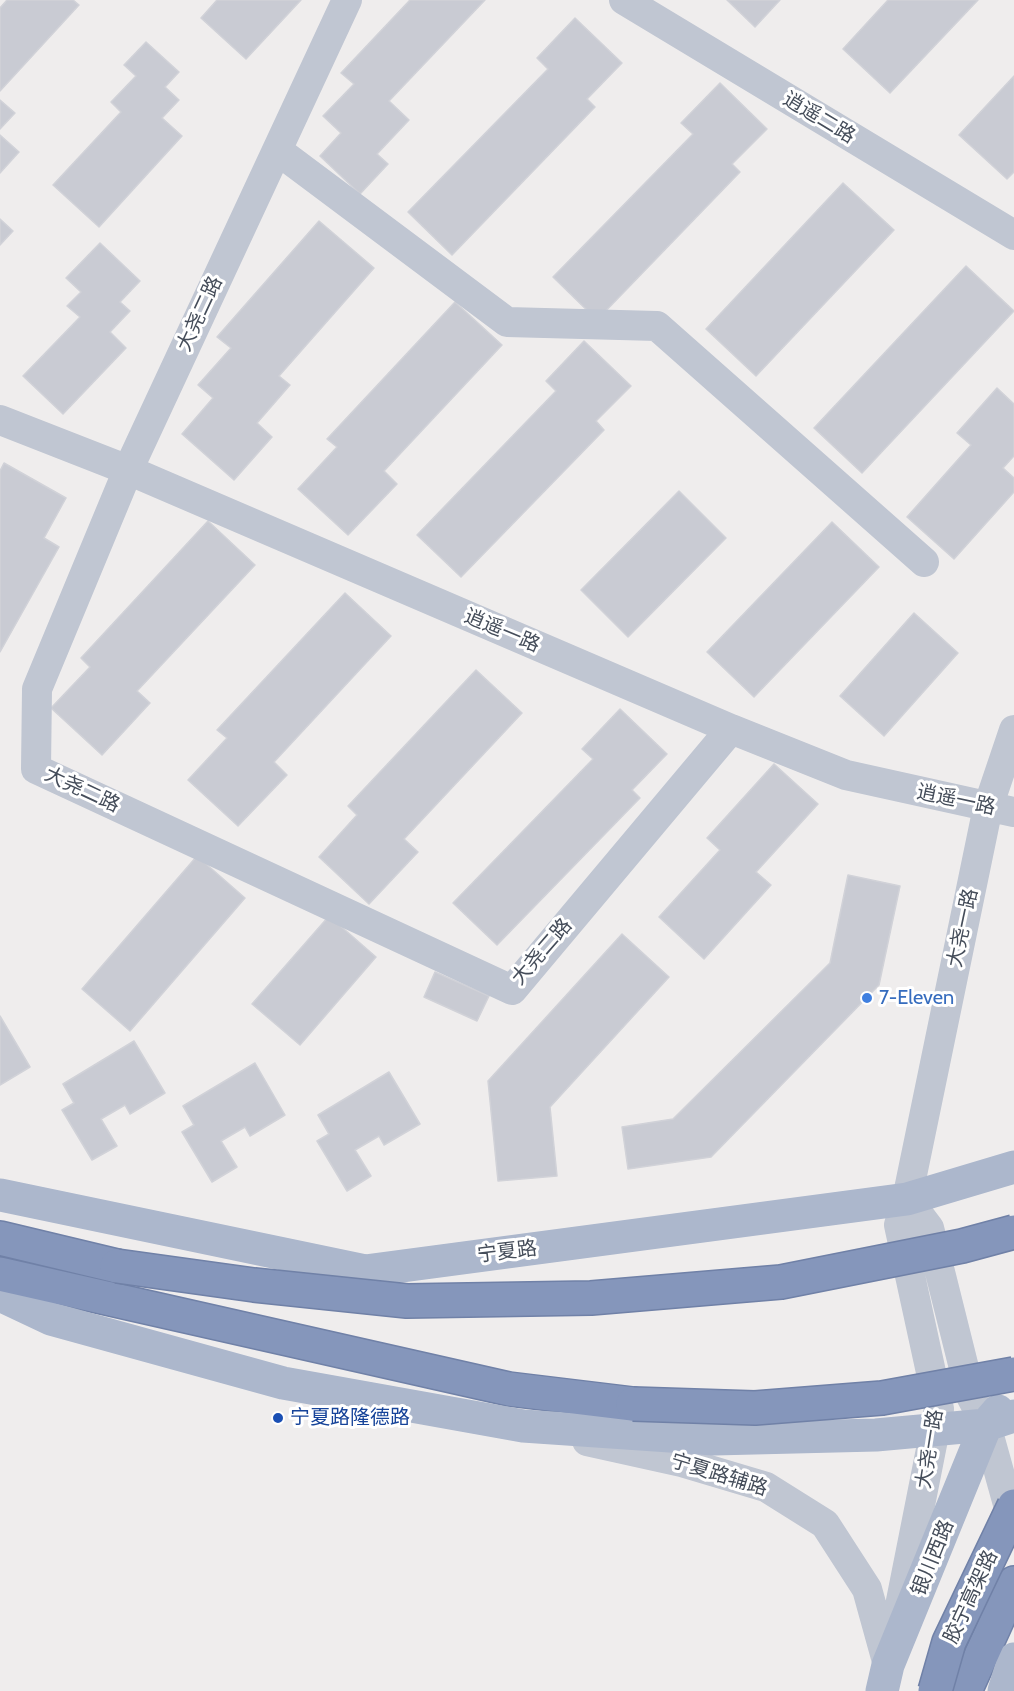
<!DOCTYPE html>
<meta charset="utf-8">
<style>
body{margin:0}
canvas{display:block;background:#efeded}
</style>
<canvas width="1014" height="1691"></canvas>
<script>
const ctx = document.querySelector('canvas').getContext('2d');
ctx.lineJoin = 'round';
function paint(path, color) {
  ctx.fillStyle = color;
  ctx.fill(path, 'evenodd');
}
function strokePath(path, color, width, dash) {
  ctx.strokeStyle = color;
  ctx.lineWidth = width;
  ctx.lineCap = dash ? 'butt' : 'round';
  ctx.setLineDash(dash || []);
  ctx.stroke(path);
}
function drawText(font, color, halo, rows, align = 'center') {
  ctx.font = font + ' Cabin,"Noto Sans SC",sans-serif';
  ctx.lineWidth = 6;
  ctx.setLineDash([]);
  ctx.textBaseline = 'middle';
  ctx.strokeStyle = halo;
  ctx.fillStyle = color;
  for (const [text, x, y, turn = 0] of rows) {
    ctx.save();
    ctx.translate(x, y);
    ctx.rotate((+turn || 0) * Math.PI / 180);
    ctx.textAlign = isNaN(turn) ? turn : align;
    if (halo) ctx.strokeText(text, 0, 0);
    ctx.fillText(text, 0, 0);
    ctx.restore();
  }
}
const building = new Path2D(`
 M7,0H73L79,5L0,91V8Z
 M217,0H301L246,59L201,18Z
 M410,0H485L389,101L409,120L377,154L388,164L360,194L320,156L341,133L323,116L354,84L341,73Z
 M727,0H780L755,27Z
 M888,0H978L890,93L843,49Z
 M575,18L622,63L587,99L595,107L452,255L408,212L548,69L537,58Z
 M146,42L179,72L165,87L179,100L162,118L182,136L99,227L53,185L121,112L111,102L136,76L124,65Z
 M1014,76V172L1007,179L959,135Z
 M720,83L767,129L732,164L740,172L597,320L553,277L693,134L681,123Z
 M0,100L15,113L0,129Z
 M0,135L19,152L0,173Z
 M843,183L894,230L756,376L706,329Z
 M0,219L13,231L0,245Z
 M319,221L374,268L279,376L290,385L257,423L272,437L234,480L182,434L213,398L198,385L231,348L217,337Z
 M100,243L140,281L120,302L130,311L110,332L126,348L63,414L23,376L80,317L67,306L81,292L66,278Z
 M966,266L1014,311L862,473L814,428Z
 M455,302L502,345L384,471L397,484L348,535L298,489L337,447L327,439Z
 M584,341L631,386L596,421L604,430L461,577L417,535L556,391L546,381Z
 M997,388L1014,404V456L1003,468L1014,478V492L954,559L907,517L971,445L957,433Z
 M4,463L66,498L44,538L59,547L0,652V471Z
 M679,491L726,538L628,637L581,590Z
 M208,521L255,565L137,691L150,703L102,755L51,708L90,667L81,658Z
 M832,522L879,567L754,697L707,652Z
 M345,593L391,636L274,762L287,775L238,826L188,780L227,738L217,730Z
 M914,613L958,653L884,736L840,696Z
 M476,670L522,713L404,839L418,852L369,904L319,857L357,815L348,806Z
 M620,709L667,754L632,790L640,798L497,945L453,903L593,759L582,749Z
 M774,764L818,804L756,872L771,885L704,959L659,917L720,850L707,838Z
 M197,856L245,898L130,1031L82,989Z
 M848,875L900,886L879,985L711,1157L628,1169L622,1127L673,1119L830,963Z
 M329,916L376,957L300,1045L252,1004Z
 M622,934L669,977L550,1107L557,1176L498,1181L488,1081Z
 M435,972L489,996L477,1021L424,997Z
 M0,1016L30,1067L0,1085Z
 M134,1041L165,1093L130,1114L125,1105L101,1119L117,1146L92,1160L62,1110L74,1103L63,1084Z
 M255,1063L285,1115L250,1136L245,1127L221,1141L237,1167L212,1182L182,1132L194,1125L183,1106Z
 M389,1072L420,1124L384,1145L379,1136L355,1150L371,1176L347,1191L317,1141L329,1134L318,1115Z`);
paint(building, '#c9cbd3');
strokePath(building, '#d1d2d8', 1.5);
const highway = new Path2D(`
 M0,1238L117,1266
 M0,1274L509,1389L633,1404
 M965,1691L1014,1583`);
strokePath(highway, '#7081a7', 36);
strokePath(new Path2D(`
 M347,0L128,470L37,689L36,769L512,990L731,729
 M624,0L1014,235
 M277,150L507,322L657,326L924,562
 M0,420L128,470L731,729L846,775L1014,812
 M907,1199L929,1228L971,1396L986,1425L1014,1526
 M587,1441L682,1462L766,1487L825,1524L867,1589L888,1665
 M897,1621L939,1409L899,1225L907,1199L988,807L1014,730`), '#c0c6d2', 30);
strokePath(new Path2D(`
 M0,1195L365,1271L907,1199L1014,1167
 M0,1295L51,1319L283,1383L523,1426L714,1439L876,1435L986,1425L1014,1416
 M882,1691L888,1665L986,1425L998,1411
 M1004,1691L1014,1659`), '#acb7cc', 33);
strokePath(highway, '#8596bb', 33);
const highwayBridge = new Path2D(`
 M117,1266L254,1285L407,1301L591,1298L781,1282L962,1246L1014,1232
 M633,1404L755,1408L882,1398L1014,1374
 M935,1691L949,1642L1014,1506`);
strokePath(highwayBridge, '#7081a7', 36, []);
strokePath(highwayBridge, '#8596bb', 33);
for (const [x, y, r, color] of [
 [867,998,6,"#3f7fe0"],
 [278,1418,6,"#1a4fb4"]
]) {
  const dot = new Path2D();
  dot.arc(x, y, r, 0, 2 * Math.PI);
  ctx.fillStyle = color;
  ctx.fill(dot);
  strokePath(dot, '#fff', 2);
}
drawText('20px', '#454d5a', '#fff', [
 ["逍遥二路",819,118,31],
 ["大尧二路",200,314,-65],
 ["逍遥一路",502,631,23],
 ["大尧二路",82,790,25],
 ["逍遥一路",956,800,12],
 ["大尧一路",963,928,-78],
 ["大尧二路",542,952,-49],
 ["宁夏路",507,1252,-7],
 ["大尧一路",930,1449,-81],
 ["宁夏路辅路",719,1475,17],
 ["银川西路",933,1558,-68],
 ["胶宁高架路",971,1597,-65]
]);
drawText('20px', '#366cbe', '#fff', [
 ["7-Eleven",879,998]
], 'left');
drawText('20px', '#164399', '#fff', [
 ["宁夏路隆德路",290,1418]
], 'left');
</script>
